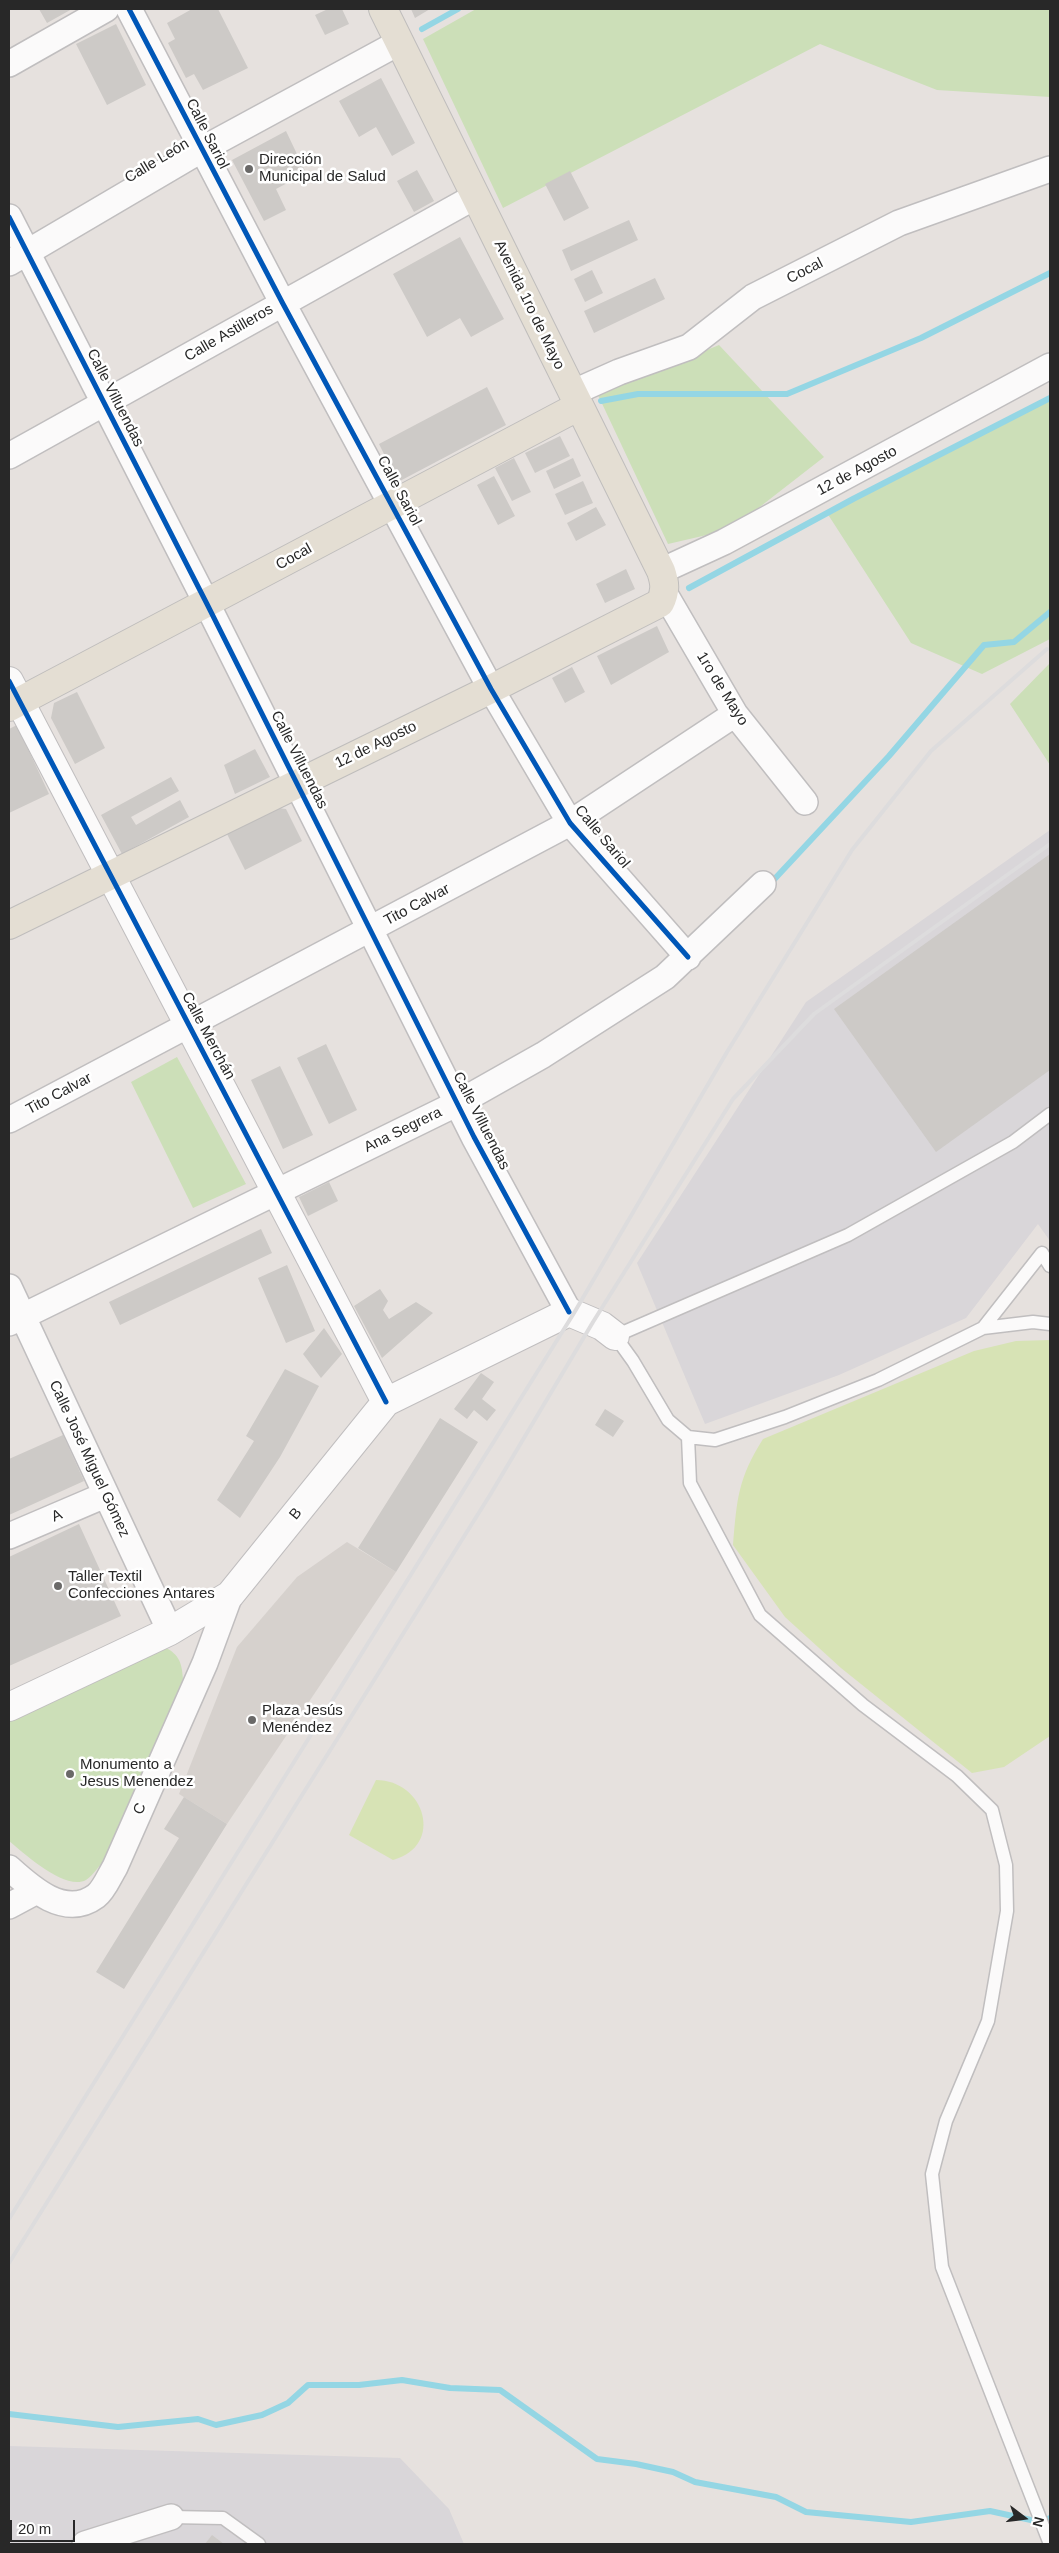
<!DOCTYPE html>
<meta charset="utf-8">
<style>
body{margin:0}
#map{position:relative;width:1059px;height:2553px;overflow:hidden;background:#e6e1de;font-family:Helvetica,sans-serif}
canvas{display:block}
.frame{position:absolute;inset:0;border:10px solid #282828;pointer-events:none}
.north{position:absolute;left:999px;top:2493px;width:50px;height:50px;-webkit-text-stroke:4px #fff;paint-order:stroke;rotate:105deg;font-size:14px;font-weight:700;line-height:20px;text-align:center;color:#282828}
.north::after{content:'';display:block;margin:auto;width:18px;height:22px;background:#282828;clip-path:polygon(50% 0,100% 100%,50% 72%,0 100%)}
.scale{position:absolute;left:10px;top:2520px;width:65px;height:22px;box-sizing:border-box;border:2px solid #282828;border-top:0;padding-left:6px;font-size:15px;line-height:18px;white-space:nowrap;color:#282828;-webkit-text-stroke:4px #fff;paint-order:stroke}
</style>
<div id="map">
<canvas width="1059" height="2553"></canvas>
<div class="frame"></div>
<div class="north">N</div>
<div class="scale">20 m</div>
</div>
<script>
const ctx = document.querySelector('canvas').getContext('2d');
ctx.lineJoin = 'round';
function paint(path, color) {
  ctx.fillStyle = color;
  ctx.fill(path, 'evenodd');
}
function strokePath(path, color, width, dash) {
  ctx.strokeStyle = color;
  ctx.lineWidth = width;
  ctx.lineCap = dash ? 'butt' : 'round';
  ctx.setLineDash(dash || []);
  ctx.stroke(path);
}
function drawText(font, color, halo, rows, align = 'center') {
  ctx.font = font + ' Helvetica,sans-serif';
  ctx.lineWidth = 5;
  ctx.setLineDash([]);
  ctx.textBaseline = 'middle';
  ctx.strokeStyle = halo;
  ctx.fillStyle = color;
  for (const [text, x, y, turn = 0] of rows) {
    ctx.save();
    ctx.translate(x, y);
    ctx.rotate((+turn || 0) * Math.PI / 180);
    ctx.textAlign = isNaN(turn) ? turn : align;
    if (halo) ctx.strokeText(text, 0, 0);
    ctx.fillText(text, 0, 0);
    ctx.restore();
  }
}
paint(new Path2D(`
 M1050,830V1241L1038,1224L966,1318L839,1375L705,1424L637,1263L806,1002Z
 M9,2446L400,2458L449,2509L464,2544H9Z`), '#d9d6d9');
paint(new Path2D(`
 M476,9H1050V97L937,90L820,44L503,208L423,39Z
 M719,345L824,457L752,513L711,534L668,544L598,395Z
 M1050,398V639L982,674L911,643L827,513Z
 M1050,663V765L1010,704Z
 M177,1057L246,1184L193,1208L131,1082Z
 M162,1646C178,1653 182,1661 183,1679L107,1857C101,1863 93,1876 86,1880C65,1891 25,1854 9,1841V1712Z`), '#ccdfb8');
paint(new Path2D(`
 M1050,1340V1736L1004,1767L972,1773L841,1668L785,1617L733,1545C737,1498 738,1479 763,1439L974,1351L1016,1341Z
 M376,1780C425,1780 445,1846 393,1860L349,1835Z`), '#d7e3b5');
paint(new Path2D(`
 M347,1542L396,1572L227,1824L179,1794L237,1647L297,1577Z`), '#d6d1cd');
strokePath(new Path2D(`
 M422,29L458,9
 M601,401L638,394H787L921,338L1050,273
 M689,588L853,499L1050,398
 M769,885L889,756L984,645L1014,642L1050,612
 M9,2414L118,2427L198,2419L216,2425L262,2415L288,2403L308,2385H359L402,2380L450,2388L500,2390L597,2459L636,2464L673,2472L695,2482L776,2497L806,2512L911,2522L990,2511L1040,2522L1050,2518`), '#94d6e4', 6);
paint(new Path2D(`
 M39,9H72L47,23Z
 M192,9H218L248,68L203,90L194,74L186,78L168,43L175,39L167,23Z
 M328,9H342L349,24L325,35L315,15Z
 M411,9H430L415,18Z
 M116,24L146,85L107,105L76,44Z
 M381,78L415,143L392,156L376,127L359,137L339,101Z
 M286,131L306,173L276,189L286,210L264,221L232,160Z
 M417,170L434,201L414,212L397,181Z
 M570,171L589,208L564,221L545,184Z
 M629,220L638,240L571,271L562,250Z
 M460,237L504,319L471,337L460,318L427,337L393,274Z
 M592,270L603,293L585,302L574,279Z
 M655,278L665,299L594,333L584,311Z
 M487,387L506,425L398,482L379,444Z
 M560,436L570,456L535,473L525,453Z
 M514,458L531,492L512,501L495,468Z
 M573,458L581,476L554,489L546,471Z
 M494,476L515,516L498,525L477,485Z
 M583,481L593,503L565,515L555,494Z
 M596,507L606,525L576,541L567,523Z
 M626,569L635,589L605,603L596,584Z
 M657,626L669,652L611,685L597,656Z
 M572,667L585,692L565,703L552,678Z
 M77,692L105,748L75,764L51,718L54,703Z
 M17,725L49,794L9,813V729Z
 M255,749L270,777L235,794L224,765Z
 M171,777L179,791L131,817L136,825L180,800L189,817L122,854L101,815Z
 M278,808L286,809L302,841L245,870L227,834Z
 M1050,854V1070L936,1152L834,1009Z
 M326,1044L357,1110L329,1124L297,1058Z
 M280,1066L313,1135L283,1149L251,1080Z
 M329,1182L338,1201L308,1216L299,1197Z
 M261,1229L272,1253L120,1325L109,1302Z
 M287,1265L315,1331L286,1343L258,1278Z
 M380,1289L388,1301L383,1310L389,1319L416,1302L433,1313L382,1358L354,1306Z
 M324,1328L342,1354L321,1378L303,1354Z
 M285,1369L319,1386L280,1457L240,1518L217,1500L254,1441L246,1436Z
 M481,1373L494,1382L482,1399L496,1410L487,1421L474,1410L467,1419L454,1409Z
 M605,1409L624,1421L613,1437L595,1425Z
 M440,1418L478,1442L396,1572L358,1548Z
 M63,1435L84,1481L9,1515V1459Z
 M79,1524L121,1616L9,1666V1557Z
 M184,1797L227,1824L124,1989L96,1972L179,1838L164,1829Z
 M212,2535L224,2544H205Z`), '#cdcac7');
const lane = new Path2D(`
 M1050,1114L1013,1142L848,1235L615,1336L633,1361L668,1420L688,1437L715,1440L785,1417L878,1380L983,1328L1033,1322L1050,1324
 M983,1328L1042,1253L1050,1266
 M688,1437L690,1483L760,1615L863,1705L957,1776L992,1810L1006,1865L1007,1911L988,2021L946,2121L932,2174L942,2267L1050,2544
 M171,2517L223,2518L259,2544`);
const street = new Path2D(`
 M129,9L282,302L491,689L570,823L688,957
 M9,64L106,9
 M9,217L207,604L474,1137L569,1312
 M9,263L201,150L400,42
 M572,393L619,372L689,347L753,297L899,223L1050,169
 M9,456L476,196
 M661,571L724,542L1050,366
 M665,594L735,714L805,802
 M9,1120L570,823L735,714
 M9,1287L170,1631
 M9,1323L458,1103L543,1055L665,977L763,884
 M9,1536L105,1495
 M9,1868C31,1888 65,1919 96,1896C104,1890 110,1875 115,1867L205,1663L230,1595
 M9,1906L37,1891
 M85,2544L171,2517`);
const secondary = new Path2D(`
 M9,681L386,1402
 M9,1707L170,1631L230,1595L386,1402L569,1312L602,1326L615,1336`);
const primary = new Path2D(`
 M9,707L579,406
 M9,925L491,689L660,603C666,591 665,583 661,571L383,9`);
strokePath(lane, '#c0bebf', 15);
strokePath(street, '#c0bebf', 28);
strokePath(secondary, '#c0bebf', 30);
strokePath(primary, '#bfbdbc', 30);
strokePath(lane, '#fbfafa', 12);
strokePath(street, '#fbfafa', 25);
strokePath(secondary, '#fbfafa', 28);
strokePath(primary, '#e4ded3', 28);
strokePath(new Path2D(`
 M9,2219L574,1313L727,1052L852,850L931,751L1047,649
 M9,2263L490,1495L593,1322L733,1099L814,1014L1050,844`), '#dddcdd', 4);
strokePath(new Path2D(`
 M129,9L282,302L491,689L570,823L688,957
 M9,217L207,604L474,1137L569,1312
 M9,681L386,1402`), '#0057b8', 5);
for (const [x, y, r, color] of [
 [249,169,5,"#6a6968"],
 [58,1586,5,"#6a6968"],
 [252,1720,5,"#6a6968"],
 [70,1774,5,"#6a6968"]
]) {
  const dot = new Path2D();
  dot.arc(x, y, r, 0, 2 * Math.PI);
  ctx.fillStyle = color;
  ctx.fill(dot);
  strokePath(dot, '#fff', 2);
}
drawText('15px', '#282828', '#fff', [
 ["Calle Sariol",207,134,63],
 ["Calle León",157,161,-31],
 ["Cocal",805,271,-27],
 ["Avenida 1ro de Mayo",529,305,64],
 ["Calle Astilleros",229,333,-30],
 ["Calle Villuendas",115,398,63],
 ["12 de Agosto",857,471,-28],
 ["Calle Sariol",399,491,62],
 ["Cocal",294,557,-29],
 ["1ro de Mayo",722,689,58],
 ["12 de Agosto",376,745,-26],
 ["Calle Villuendas",299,760,63],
 ["Calle Sariol",602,837,50],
 ["Tito Calvar",417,905,-28],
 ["Calle Merchán",208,1036,62],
 ["Tito Calvar",59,1094,-28],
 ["Calle Villuendas",481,1121,63],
 ["Ana Segrera",403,1130,-26],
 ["Calle José Miguel Gómez",89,1459,65],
 ["B",296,1514,-51],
 ["A",57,1516,-23],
 ["C",140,1809,-67]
]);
drawText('15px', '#282828', '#fff', [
 ["Dirección",259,160],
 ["Municipal de Salud",259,177],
 ["Taller Textil",68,1577],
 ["Confecciones Antares",68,1594],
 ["Plaza Jesús",262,1711],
 ["Menéndez",262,1728],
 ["Monumento a",80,1765],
 ["Jesus Menendez",80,1782]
], 'left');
</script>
